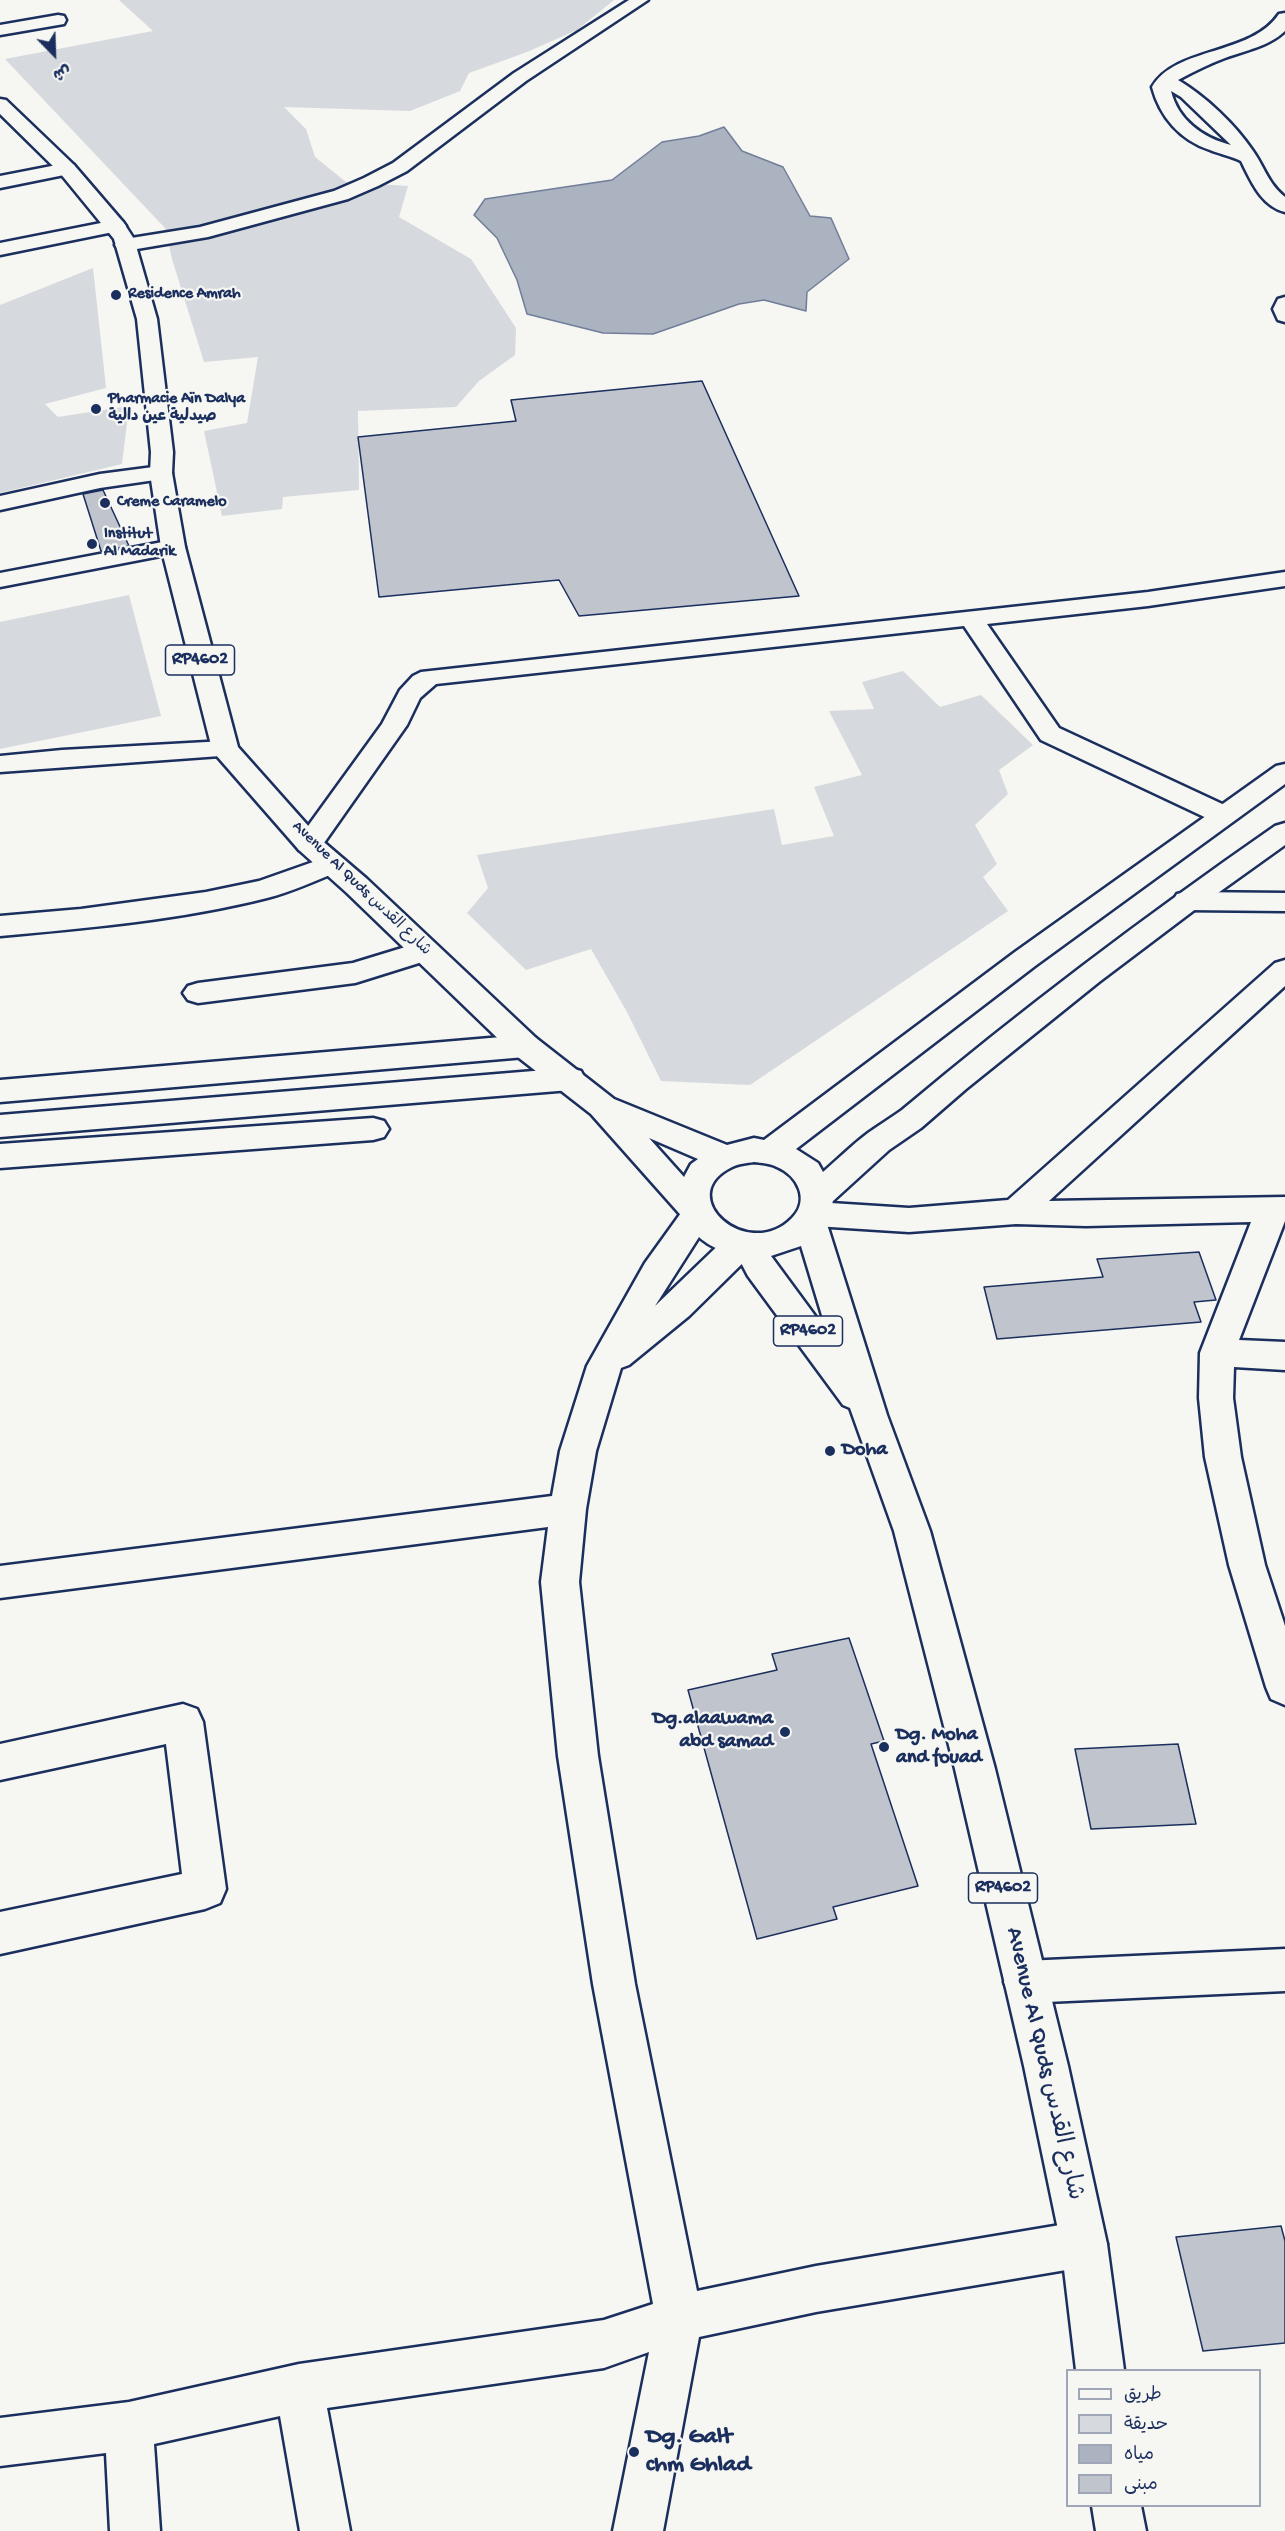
<!DOCTYPE html>
<meta charset="utf-8">
<style>
body{margin:0}
#map{position:relative;width:1285px;height:2531px;overflow:hidden;background:#f6f6f2;font-family:"Gochi Hand","Playpen Sans Arabic",sans-serif}
canvas{display:block}
.legend{position:absolute;left:1066px;top:2369px;width:195px;height:138px;box-sizing:border-box;background:#f6f6f2;border:2px solid #9ea6b7;margin:0;padding:8px 10px;list-style:none;font-size:18px;color:#1b2f5e}
.legend li{display:flex;align-items:center;gap:12px;height:30px}
.legend b{width:30px;border:2px solid #9ea6b7}
.north{position:absolute;left:24px;top:24px;width:60px;height:60px;-webkit-text-stroke:4px #f6f6f2;paint-order:stroke;rotate:157deg;font-size:16px;font-weight:700;line-height:24px;text-align:center;color:#1b2f5e}
.north::after{content:'';display:block;margin:auto;width:21px;height:27px;background:#1b2f5e;clip-path:polygon(50% 0,100% 100%,50% 72%,0 100%)}
</style>
<div id="map">
<canvas width="1285" height="2531"></canvas>
<ul class="legend">
<li><b style="height:8px;background:#f6f6f2"></b>طريق</li>
<li><b style="height:16px;background:#d6d9dd"></b>حديقة</li>
<li><b style="height:16px;background:#abb2c0"></b>مياه</li>
<li><b style="height:16px;background:#c0c4cd"></b>مبنى</li>
</ul>
<div class="north">ش</div>
</div>
<script>
const ctx = document.querySelector('canvas').getContext('2d');
ctx.lineJoin = 'round';
function paint(path, color) {
  ctx.fillStyle = color;
  ctx.fill(path, 'evenodd');
}
function strokePath(path, color, width, dash) {
  ctx.strokeStyle = color;
  ctx.lineWidth = width;
  ctx.lineCap = dash ? 'butt' : 'round';
  ctx.setLineDash(dash || []);
  ctx.stroke(path);
}
function drawText(font, color, halo, rows, align = 'center') {
  ctx.font = font + ' "Gochi Hand","Playpen Sans Arabic",sans-serif';
  ctx.lineWidth = 4.5;
  ctx.setLineDash([]);
  ctx.textBaseline = 'middle';
  ctx.strokeStyle = halo;
  ctx.fillStyle = color;
  for (const [text, x, y, turn = 0] of rows) {
    ctx.save();
    ctx.translate(x, y);
    ctx.rotate((+turn || 0) * Math.PI / 180);
    ctx.textAlign = isNaN(turn) ? turn : align;
    if (halo) ctx.strokeText(text, 0, 0);
    ctx.fillText(text, 0, 0);
    ctx.restore();
  }
}
paint(new Path2D(`
 M119,0H614L577,30L527,52L469,73L460,91L410,111L284,107L306,129L315,157L346,182L408,186L399,217L471,259L516,328L515,355L479,381L456,407L358,411L359,490L283,497L282,509L222,516L204,431L247,423L258,357L204,362L172,259L165,228L5,59L153,31Z
 M93,268L106,388L45,404L58,417L129,406L122,464L0,493V305Z
 M129,595L161,716L0,749V622Z
 M903,671L940,707L981,695L1033,745L999,770L1008,794L975,825L997,864L983,877L1008,911L750,1085L661,1081L627,1012L591,949L526,970L467,913L488,888L477,855L774,809L782,845L834,836L814,787L862,775L829,711L874,709L862,682Z`), '#d6d9dd');
const water = new Path2D(`
 M724,127L742,151L783,167L810,216L831,218L849,259L807,292L806,311L764,300L739,304L653,334L603,333L527,314L517,280L497,238L474,215L485,199L612,180L662,142L699,136Z`);
paint(water, '#abb2c0');
strokePath(water, '#717e99', 1.5);
const building = new Path2D(`
 M702,381L799,596L579,616L559,580L379,597L358,437L516,421L511,400Z
 M103,490L129,546L101,551L83,494Z
 M1199,1252L1216,1300L1194,1302L1201,1322L997,1339L984,1287L1103,1277L1097,1259Z
 M849,1638L884,1741L871,1744L918,1886L833,1907L837,1919L757,1939L688,1690L777,1670L772,1654Z
 M1178,1744L1196,1824L1091,1829L1075,1749Z
 M1281,2226L1285,2241V2343L1203,2351L1176,2237Z`);
paint(building, '#c0c4cd');
strokePath(building, '#1b2f5e', 1.5);
const minor = new Path2D(`
 M629,0H648L526,81L407,171L378,186L348,199L208,237L125,251L118,249L115,245L118,241L125,239L200,227L334,191L364,178L393,163L514,73Z
 M1285,13V31C1268,47 1246,50 1225,58C1209,64 1193,72 1178,80C1206,97 1235,124 1253,151C1265,168 1267,182 1285,197V212C1261,206 1251,181 1241,161C1231,156 1220,154 1210,150C1180,140 1160,117 1152,87C1176,46 1251,56 1279,14ZM1171,91L1181,97L1231,145C1203,138 1178,120 1171,91Z
 M58,15L64,16L66,20L64,24L0,35V25Z
 M67,163L74,165L76,169L74,173L0,188V176Z
 M116,220L123,222L126,226L123,230L0,255V243Z
 M1285,297V322L1278,320L1273,309L1278,299Z
 M161,466L169,468L172,473L169,478L100,488L0,510V496L100,474Z
 M173,540L181,542L185,547L181,552L0,587V573Z
 M1285,572V586L1148,606L987,624L1059,728L1233,809L1237,815L1233,821L1223,824L1213,821L1041,740L964,626L436,684L420,698L407,725L319,850L309,853L299,850L295,844L382,724L400,690L413,676L421,672L1148,592Z
 M225,741L234,743L238,749L234,755L0,772V756L62,750Z
 M330,856L340,859L344,865L340,871C316,880 292,892 267,898C180,920 89,928 0,936V916L81,909L206,892L259,881Z
 M1187,892L1285,893V911L1187,910L1177,908L1173,901L1177,894Z
 M425,941L435,944L439,951L435,958L355,983L198,1003L188,1000L183,993L188,986L198,983L353,963Z
 M1285,960V986L1049,1201L1285,1197V1221L1239,1340L1285,1342V1370L1234,1367L1233,1398L1241,1457L1265,1565L1285,1626V1705L1271,1699L1266,1687L1229,1565L1205,1457L1199,1398L1200,1353L1251,1222L1086,1226L1016,1224L909,1232L815,1226L804,1223L799,1214L804,1205L815,1202L909,1208L1008,1200L1275,963Z
 M525,1035L536,1038L540,1046L536,1054L525,1057L0,1102V1080Z
 M570,1068L581,1071L585,1079L581,1087L570,1090L0,1137V1115Z
 M373,1118L384,1121L389,1129L384,1137L373,1140L0,1168V1144Z
 M697,1203L708,1206L713,1215L655,1306L729,1235L741,1231L753,1235L757,1244L753,1253L689,1316L629,1365L621,1368L596,1451L586,1509L579,1582L598,1756L635,1984L697,2291L816,2266L1084,2221L1100,2228L1107,2244L1100,2260L1084,2267L816,2312L699,2337L663,2531H613L649,2352L604,2368L327,2408L350,2531H300L280,2416L154,2444L160,2531H110L106,2453L0,2466V2418L129,2402L299,2364L604,2320L653,2304L593,1984L558,1756L541,1582L548,1527L0,1598V1566L552,1496L560,1451L587,1366L645,1263L686,1206Z
 M183,1704L197,1709L203,1722L226,1889L220,1903L205,1909L0,1954V1912L182,1874L166,1744L0,1780V1744Z
 M1285,1949V1991L1025,2003L1010,1997L1004,1982L1010,1967L1025,1961Z`);
const major = new Path2D(`
 M0,99L6,100L74,165L123,222L134,239L157,319L173,452L172,473L185,547L238,747L319,838L367,879L536,1038L614,1099L727,1145L754,1138L764,1140L1015,952L1276,766L1285,764V784L1035,966L796,1149L818,1163L823,1172C838,1159 852,1145 868,1133C879,1125 891,1118 902,1110C1022,1009 1147,915 1275,826L1285,823V845L1197,908L1099,982L966,1089L921,1128L889,1150L833,1201L826,1221L887,1415L930,1531L995,1769L1068,2066L1107,2244L1124,2370H1076L1061,2244L1024,2066L955,1769L894,1531L850,1408L843,1405L748,1276L737,1255C714,1249 699,1242 686,1221L591,1114L514,1054L347,893L299,850L216,755L212,749L161,547L150,473L151,452L137,319L114,239L60,173L0,114ZM649,1138L698,1159L691,1164L684,1177ZM754,1162C761,1163 770,1163 777,1167C798,1176 810,1200 792,1218C748,1263 672,1196 732,1167C738,1164 747,1163 754,1162ZM801,1246L827,1332L771,1256Z
 M1092,2506H1141L1146,2531H1096Z`);
strokePath(minor, '#1b2f5e', 5);
strokePath(major, '#1b2f5e', 5);
paint(minor, '#f6f6f2');
paint(major, '#f6f6f2');
for (const [x, y, r, color] of [
 [116,295,6,"#1b2f5e"],
 [96,409,6,"#1b2f5e"],
 [105,503,6,"#1b2f5e"],
 [92,544,6,"#1b2f5e"],
 [830,1451,6,"#1b2f5e"],
 [785,1732,6,"#1b2f5e"],
 [884,1747,6,"#1b2f5e"],
 [634,2452,6,"#1b2f5e"]
]) {
  const dot = new Path2D();
  dot.arc(x, y, r, 0, 2 * Math.PI);
  ctx.fillStyle = color;
  ctx.fill(dot);
  strokePath(dot, '#f6f6f2', 2);
}
drawText('bold 16px', '#1b2f5e', '#f6f6f2', [
 ["Residence Amrah",128,295],
 ["Pharmacie Aïn Dalya",108,400],
 ["صيدلية عين دالية",108,418],
 ["Creme Caramelo",117,503],
 ["Institut",104,535],
 ["Al Madarik",104,553]
], 'left');
drawText('16px', '#1b2f5e', '#f6f6f2', [
 ["Avenue Al Quds شارع القدس",361,889,44]
]);
for (const [x, y, w] of [
 [200,660,69],
 [808,1331,69],
 [1003,1888,69]
]) {
  const box = new Path2D();
  box.roundRect(x - w / 2, y - 15, w, 30, 4.5);
  ctx.fillStyle = '#f6f6f2';
  ctx.fill(box);
  strokePath(box, '#1b2f5e', 1.5);
}
drawText('bold 18px', '#1b2f5e', null, [
 ["RP4602",200,660],
 ["RP4602",808,1331],
 ["RP4602",1003,1888]
]);
drawText('bold 20px', '#1b2f5e', '#f6f6f2', [
 ["Doha",842,1451],
 ["Dg.alaawama",773,1720,"right"],
 ["abd samad",773,1743,"right"],
 ["Dg. Moha",896,1736],
 ["and fouad",896,1759]
], 'left');
drawText('24px', '#1b2f5e', '#f6f6f2', [
 ["Avenue Al Quds شارع القدس",1043,2064,77]
]);
drawText('bold 24px', '#1b2f5e', '#f6f6f2', [
 ["Dg. Galt",646,2438],
 ["chm Ghlad",646,2466]
], 'left');
</script>
